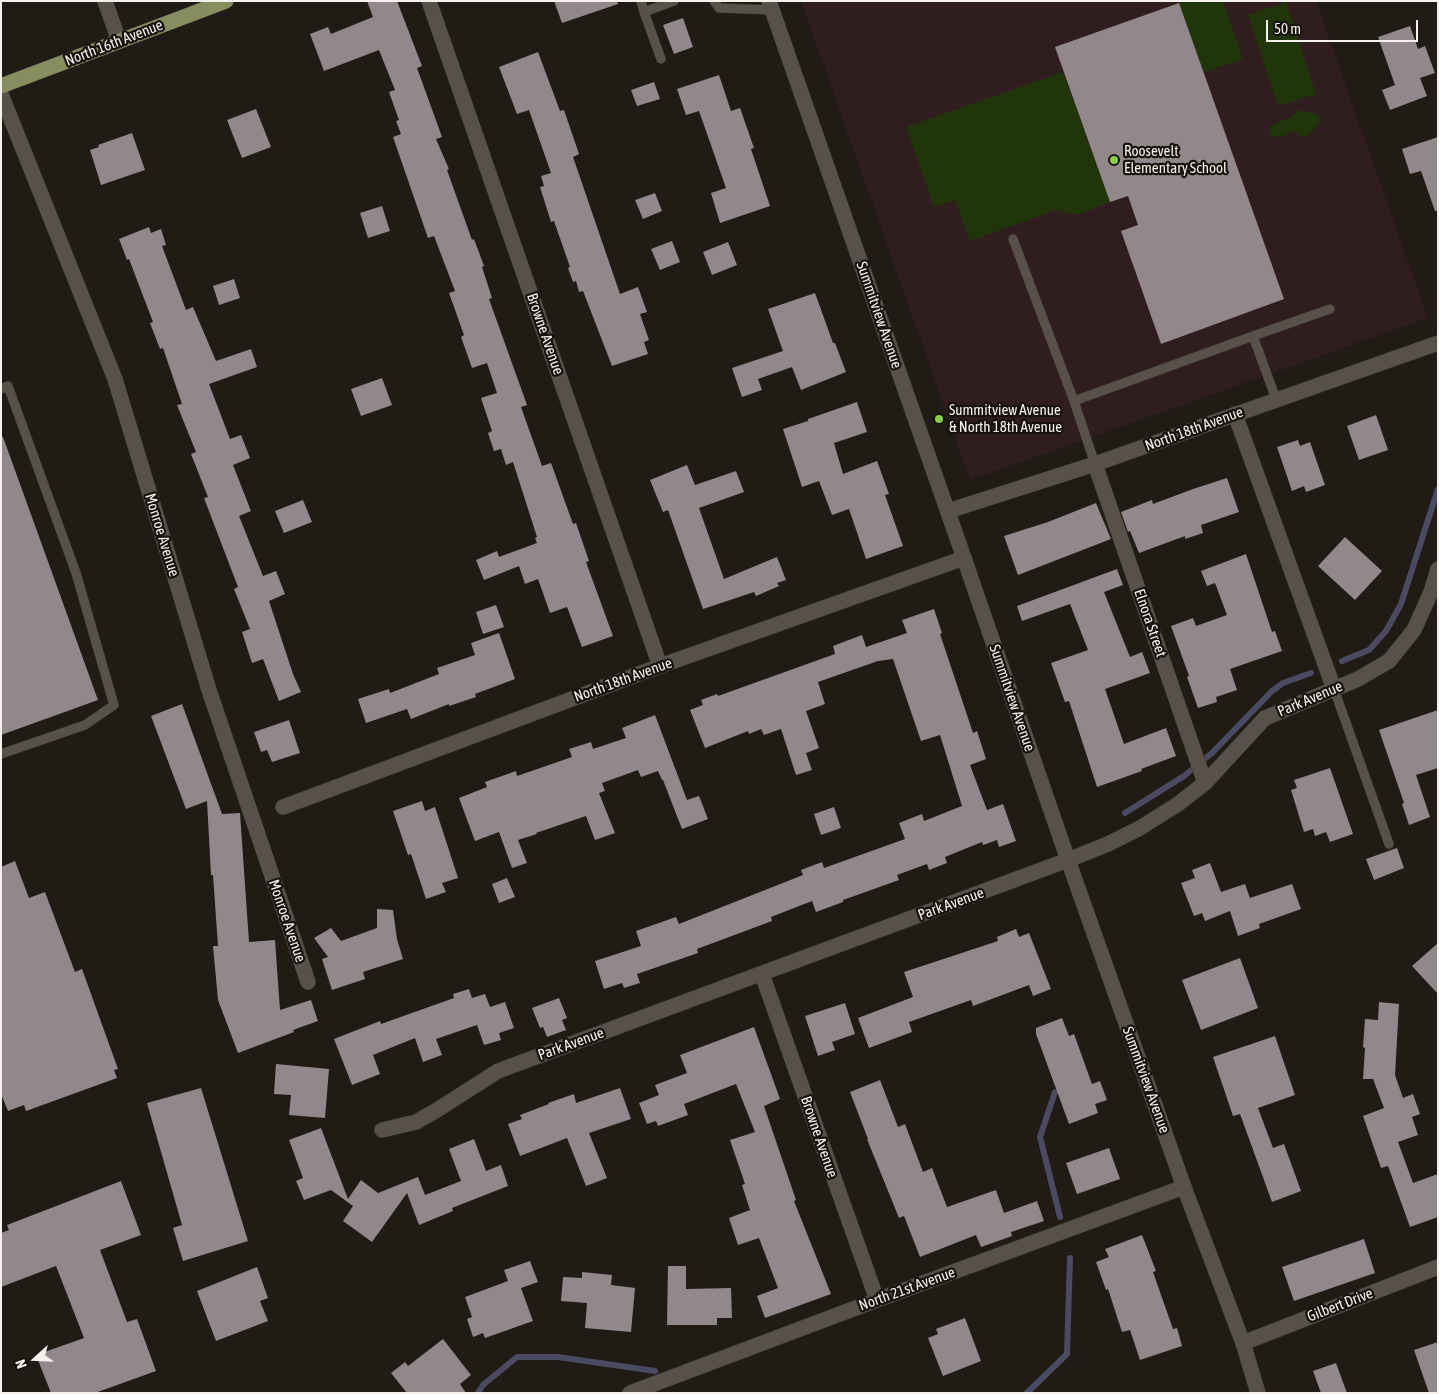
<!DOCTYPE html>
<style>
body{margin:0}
#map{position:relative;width:1439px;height:1394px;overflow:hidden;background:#201b14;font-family:"Asap Condensed",sans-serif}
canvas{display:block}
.frame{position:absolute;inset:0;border:2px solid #f5f1ed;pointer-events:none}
.north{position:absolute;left:10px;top:1334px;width:50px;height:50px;-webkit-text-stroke:4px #17120c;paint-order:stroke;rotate:250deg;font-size:14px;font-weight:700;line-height:20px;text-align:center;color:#f5f1ed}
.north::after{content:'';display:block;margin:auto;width:18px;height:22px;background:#f5f1ed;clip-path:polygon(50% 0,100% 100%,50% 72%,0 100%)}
.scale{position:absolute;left:1266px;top:20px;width:152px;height:22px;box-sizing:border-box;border:2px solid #f5f1ed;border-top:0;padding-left:6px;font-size:15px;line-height:18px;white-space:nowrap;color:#f5f1ed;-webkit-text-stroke:4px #17120c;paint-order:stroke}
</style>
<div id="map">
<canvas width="1439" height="1394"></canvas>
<div class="frame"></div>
<div class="north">N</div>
<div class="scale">50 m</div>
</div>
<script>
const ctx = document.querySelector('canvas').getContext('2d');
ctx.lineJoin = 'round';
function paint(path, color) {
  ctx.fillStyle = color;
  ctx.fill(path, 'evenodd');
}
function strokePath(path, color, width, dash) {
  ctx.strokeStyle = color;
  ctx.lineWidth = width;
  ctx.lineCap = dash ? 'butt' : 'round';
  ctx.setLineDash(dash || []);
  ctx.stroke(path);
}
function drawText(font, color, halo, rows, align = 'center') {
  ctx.font = font + ' "Asap Condensed",sans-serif';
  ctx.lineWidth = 4.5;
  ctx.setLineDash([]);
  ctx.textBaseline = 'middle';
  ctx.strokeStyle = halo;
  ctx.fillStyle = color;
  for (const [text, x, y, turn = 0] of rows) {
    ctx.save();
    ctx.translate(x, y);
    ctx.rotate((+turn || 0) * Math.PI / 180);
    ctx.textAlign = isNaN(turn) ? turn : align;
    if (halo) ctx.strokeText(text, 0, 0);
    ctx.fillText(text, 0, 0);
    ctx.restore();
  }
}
paint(new Path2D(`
 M801,1H1316L1428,318L970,480Z`), '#301d20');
paint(new Path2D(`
 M1185,1H1223L1243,59L1204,72L1179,3Z
 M1286,2L1316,94L1278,106L1248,15Z
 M1063,72L1110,202L1076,215L1056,210L970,241L955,200L934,207L906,127Z
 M1301,110L1317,114L1320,118C1318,126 1311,133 1305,137L1299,136L1294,130C1286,135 1281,138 1271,136L1269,131L1270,126L1289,118L1295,113Z`), '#21350a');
strokePath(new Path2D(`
 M1342,661L1369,650L1386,631L1401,604L1438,489
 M1125,813L1184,776L1212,753L1272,691L1283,683L1311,673
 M1055,1092L1040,1137L1060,1217
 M478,1393L483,1385L517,1357H558L655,1371
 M1027,1393L1067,1354L1070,1258`), '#4a4a62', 6);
paint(new Path2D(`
 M367,1H397L422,66L417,68L442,137L436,139L449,169L447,170L472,240L474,239L484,266L482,267L492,298L489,299L527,405L521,407L542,466L551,463L573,524L576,523L589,561L586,562L613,636L582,647L567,607L550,613L538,579L525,584L519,566L484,580L476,560L497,551L499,557L537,543L535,538L537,537L513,462L506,465L501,449L494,451L488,433L492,431L481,398L497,393L487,363L472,368L461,337L464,335L449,293L455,291L434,236L428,238L393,137L401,134L396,121L399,120L389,92L395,90L379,50L324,71L310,34L328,27L331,34L373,17Z
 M554,1H617L618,4L562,23Z
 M1179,3L1284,299L1161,344L1121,231L1138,225L1128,196L1110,202L1055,47Z
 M683,18L693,47L674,54L663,25Z
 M1410,26L1418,49L1425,46L1435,73L1420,78L1427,96L1390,110L1382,90L1395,85L1378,37Z
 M538,52L560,111L564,110L579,154L573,157L620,294L638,287L647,312L640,314L649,340L644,342L648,354L612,366L583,291L579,292L576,281L573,282L568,268L570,267L554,221L551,222L540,187L544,186L541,176L551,173L529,110L517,114L499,67Z
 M719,75L731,111L740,108L754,148L751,149L770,206L720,223L711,193L726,188L720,171L699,111L686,115L677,89Z
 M654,82L660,99L637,106L631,90Z
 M256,109L271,147L242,158L227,120Z
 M132,133L145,170L101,185L90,150L99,147L98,145Z
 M1438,137V211H1435L1421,171L1410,174L1402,149Z
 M655,193L662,211L643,219L635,200Z
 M382,206L390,231L368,238L360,213Z
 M149,227L151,233L161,229L166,245L162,246L186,310L193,307L216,361L251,349L257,367L209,384L230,439L241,435L250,458L233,465L251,511L239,516L263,576L276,571L285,594L269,601L293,674L301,692L279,701L263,659L252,663L242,632L250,629L234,589L238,587L204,498L208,497L191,454L196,452L177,405L182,404L163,348L160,349L150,323L153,322L129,259L127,260L119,239Z
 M672,241L680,262L660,270L651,249Z
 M728,242L737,265L712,275L703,252Z
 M234,279L240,298L219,305L213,286Z
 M815,293L833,343H835L846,372L801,390L792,367L758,379L762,390L742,397L732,368L783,351L768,309Z
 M382,378L392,405L361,416L351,389Z
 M857,402L867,432L834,443L843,474L877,461L889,494L885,495L903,546L866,559L849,509L832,515L819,481L802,487L783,429L808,421V419Z
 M1376,415L1388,450L1359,460L1347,426Z
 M3,437L98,700L1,735V438Z
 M1298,440L1300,446L1310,442L1325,485L1306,492L1304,486L1292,491L1277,447Z
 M687,465L695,485L736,471L744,492L699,508L724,579L777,557L786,580L777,583L779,586L756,596L754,592L703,609L668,510L663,512L650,480Z
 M1227,478L1239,512L1201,525L1203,533L1185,539V536L1139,553L1130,531L1128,532L1121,512L1152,500L1153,504L1193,489Z
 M303,500L312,522L284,533L275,511Z
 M1096,503L1111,539L1018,575L1004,536L1048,522Z
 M1345,537L1382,571L1355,600L1318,566Z
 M1246,554L1272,632L1275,631L1282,651L1230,669L1237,690L1216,697L1217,702L1198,708L1187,677L1189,676L1171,626L1193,618L1196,626L1227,615L1215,583L1207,586L1201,571Z
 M1117,569L1123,585L1104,592L1130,657L1142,652L1150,673L1105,689L1124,744L1166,728L1176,756L1141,769L1142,771L1097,787L1069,701L1065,702L1051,663L1088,650L1070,604L1022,621L1017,606Z
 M496,605L504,627L483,634L476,612Z
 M934,609L942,633L940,634L973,733L977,731L986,759L970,765L987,810L1003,804L1016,841L999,847L997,840L983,845L982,842L945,857L947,863L929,870L927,864L897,875L899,880L843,900V902L816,912L812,901L771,917L772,921L697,949L698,953L637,974L640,983L624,988L622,983L604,989L595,961L641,946L636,931L676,917L679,924L803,875L801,870L822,862L824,868L905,839L899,823L922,814L924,821L962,806L940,735L921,741L893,659L878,661L818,682L825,704L806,711L819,748L806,753L812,770L796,775L781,729L764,735L761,729L749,734L748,731L705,748L690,710L703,705L701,700L717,694L718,696L835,654L833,646L862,635L866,647L907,633L902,620Z
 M499,633L515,679L475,694L476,697L449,706V704L411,719L407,709L366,723L358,699L389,689L390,693L439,674L437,668L475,655L471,643Z
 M182,704L222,814L240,813L249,942L275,940L280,1010L311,1000L318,1021L293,1030L294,1032L238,1053L218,1000L213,946H218L213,875H211L207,801L186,809L151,716Z
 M1438,710V768L1416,775L1430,817L1409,825L1402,804L1404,803L1379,730Z
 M655,715L687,800L699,796L708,819L682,829L663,780H662L658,771L641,777L638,770L602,783L605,791L599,793L615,833L595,840L586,816L536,833L537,834L518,840L527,863L512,868L499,832L475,841L459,798L487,787L485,782L516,771L517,776L572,757L569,749L591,742L593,749L626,738L622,728Z
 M289,720L300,753L272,762L267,750L261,752L254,732Z
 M1330,768L1353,834L1330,842L1326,832L1315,836L1313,829L1304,832L1291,790L1297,788L1294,780Z
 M422,801L425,811L435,807L458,878L442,883L446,892L426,899L411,854L408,855L393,811Z
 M834,807L841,828L821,835L814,814Z
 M1397,848L1404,868L1374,880L1366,859Z
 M15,861L29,898L45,892L75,972L82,969L118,1069L114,1070L117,1078L26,1111L24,1105L8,1111L1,1094V867Z
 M1210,863L1221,892L1245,884L1250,898L1292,884L1301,909L1259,924L1260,928L1238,936L1230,911L1205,921L1202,913L1194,916L1181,883L1195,878L1192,870Z
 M507,878L515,897L499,903L492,884Z
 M377,909L393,910L397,939L403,959L363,972L365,979L332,990L322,959L328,957L314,938L331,928L341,941L377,928Z
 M1016,929L1019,937L1029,933L1051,989L1033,996L1029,985L973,1006L971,1000L909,1022L912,1032L869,1048L858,1018L913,997L904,972L998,941L997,937Z
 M1438,943V994L1412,966Z
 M1240,958L1258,1008L1201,1030L1182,980Z
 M469,989L472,998L485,994L490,1007L505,1002L514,1028L499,1033L501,1040L484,1045L477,1025L436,1039L442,1055L423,1062L415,1038L373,1055L380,1074L352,1085L334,1039L380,1021L381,1024L454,998L453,994Z
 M559,998L567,1018L562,1020L566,1030L547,1037L543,1027L540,1028L532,1008Z
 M1379,1002L1399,1004L1395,1075L1403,1098L1413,1094L1420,1114L1412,1117L1418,1135L1398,1142L1413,1183L1438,1174V1217L1410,1227L1388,1166L1381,1168L1363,1116L1384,1108L1373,1079H1363L1365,1048L1363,1047L1365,1019L1378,1020Z
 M845,1003L855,1034L832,1042L835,1050L818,1056L805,1016Z
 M1062,1018L1069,1036L1074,1034L1092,1084L1100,1081L1107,1100L1095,1104L1098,1113L1069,1124L1036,1034V1028Z
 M754,1027L780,1099L764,1106L796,1200L794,1201L831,1294L765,1318L757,1296L778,1288L759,1238L738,1245L729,1218L750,1210L742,1185L745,1184L730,1140L755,1132L736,1084L684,1104L688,1115L658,1126L656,1121L647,1124L639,1103L659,1095L655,1085L687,1073L680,1055Z
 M1275,1036L1295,1095L1258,1108L1273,1148L1284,1144L1301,1191L1272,1202L1240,1114L1233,1116L1213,1057Z
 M276,1064L329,1069L325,1118L289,1115L291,1095L274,1094Z
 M880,1080L898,1127L905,1124L923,1172L932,1168L947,1207L996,1190L1004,1213L1037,1201L1044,1221L1011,1232L1012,1236L981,1247L976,1235L920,1257L904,1216L899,1218L867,1139H868L850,1092Z
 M201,1088L248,1241L183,1261L173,1228L182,1225L147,1103Z
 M620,1088L631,1119L589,1133L607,1178L586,1186L567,1138L520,1156L508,1124L522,1119L520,1115L549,1104L548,1103L574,1094L576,1103Z
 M321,1128L348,1199L361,1180L378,1193L418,1177L425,1195L461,1181L449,1149L474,1139L486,1171L501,1165L508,1186L452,1208L453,1211L419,1225L407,1193L372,1242L343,1221L353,1206L331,1190L304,1200L296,1181L303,1178L289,1140Z
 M1109,1148L1120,1179L1077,1194L1066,1163Z
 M121,1181L141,1235L100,1250L127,1322L137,1319L156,1371L95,1393H51L36,1355L84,1338L56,1266L1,1287V1233L9,1230L7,1225Z
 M1142,1235L1156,1271L1153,1272L1173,1329L1177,1328L1182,1346L1140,1360L1130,1330L1122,1332L1108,1289L1106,1290L1096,1262L1109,1257L1105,1249Z
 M1364,1239L1375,1273L1294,1301L1282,1267Z
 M530,1261L538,1282L521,1288L533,1321L485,1338L483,1333L473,1337L467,1319L472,1317L465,1297L508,1281L504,1270Z
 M668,1266H686V1289L731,1288L732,1318H717V1325H667Z
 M257,1267L268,1298L260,1301L268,1321L216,1341L197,1291Z
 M582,1272L612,1275L611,1285L635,1288L631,1332L585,1328L587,1303L561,1301L563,1277L582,1278Z
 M965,1318L981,1361L943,1376L928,1338L938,1334L936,1329Z
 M443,1339L471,1375L460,1384L466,1393H407L391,1373L405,1362L408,1366Z
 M1438,1342V1393H1429L1414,1350Z
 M1336,1363L1347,1393H1321L1313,1371Z`), '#92878a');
const lane = new Path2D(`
 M641,1L644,12L674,1
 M714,1L719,8L772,10
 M644,12L661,59
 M1013,239L1074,401L1095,464
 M1253,336L1330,309
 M1,389L8,386L76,573L114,705L85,725L1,754
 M1074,401L1253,336L1276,399
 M1334,689L1389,844`);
const street = new Path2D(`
 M105,1L119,41
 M429,1L660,666
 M1,94L115,379L209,690L308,982
 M1235,414L1334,689
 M1095,464L1205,783
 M948,511L1095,464L1438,343
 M283,807L660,666L964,558
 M762,974L877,1300
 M382,1130L416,1122L437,1110L498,1071L1068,860L1108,844L1140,828L1178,804L1205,783L1265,718L1358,679L1389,661L1414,630L1431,592L1438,569
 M1243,1343L1438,1267
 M630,1393L877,1300L1184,1187`);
const secondary = new Path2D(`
 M769,1L964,558L1068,860L1184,1187L1243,1343L1258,1393`);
const primary = new Path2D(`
 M1,86L226,1`);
strokePath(lane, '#393531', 10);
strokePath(street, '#393531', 16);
strokePath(secondary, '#393531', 16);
strokePath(primary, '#393531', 16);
strokePath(lane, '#58514a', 9);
strokePath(street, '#58514a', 15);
strokePath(secondary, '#58514a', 15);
strokePath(primary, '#868e60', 15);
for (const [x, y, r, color] of [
 [1114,160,5,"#89cf49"],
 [939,419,5,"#89cf49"]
]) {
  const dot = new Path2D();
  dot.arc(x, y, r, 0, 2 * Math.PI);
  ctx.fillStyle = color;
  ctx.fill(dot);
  strokePath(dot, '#17120c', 2);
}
drawText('15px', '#f5f1ed', '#17120c', [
 ["North 16th Avenue",114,43,-21],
 ["Summitview Avenue",879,315,71],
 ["Browne Avenue",545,334,71],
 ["North 18th Avenue",1194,429,-20],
 ["Monroe Avenue",162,535,73],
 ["Elnora Street",1150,623,71],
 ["North 18th Avenue",623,680,-20],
 ["Summitview Avenue",1012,698,71],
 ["Park Avenue",1310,699,-23],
 ["Park Avenue",951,904,-20],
 ["Monroe Avenue",287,921,71],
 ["Park Avenue",571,1044,-20],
 ["Summitview Avenue",1146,1080,70],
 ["Browne Avenue",819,1137,71],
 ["North 21st Avenue",907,1289,-20],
 ["Gilbert Drive",1340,1305,-21]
]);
drawText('15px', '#f5f1ed', '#17120c', [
 ["Roosevelt",1124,151],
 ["Elementary School",1124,168],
 ["Summitview Avenue",949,410],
 ["& North 18th Avenue",949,427]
], 'left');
</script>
